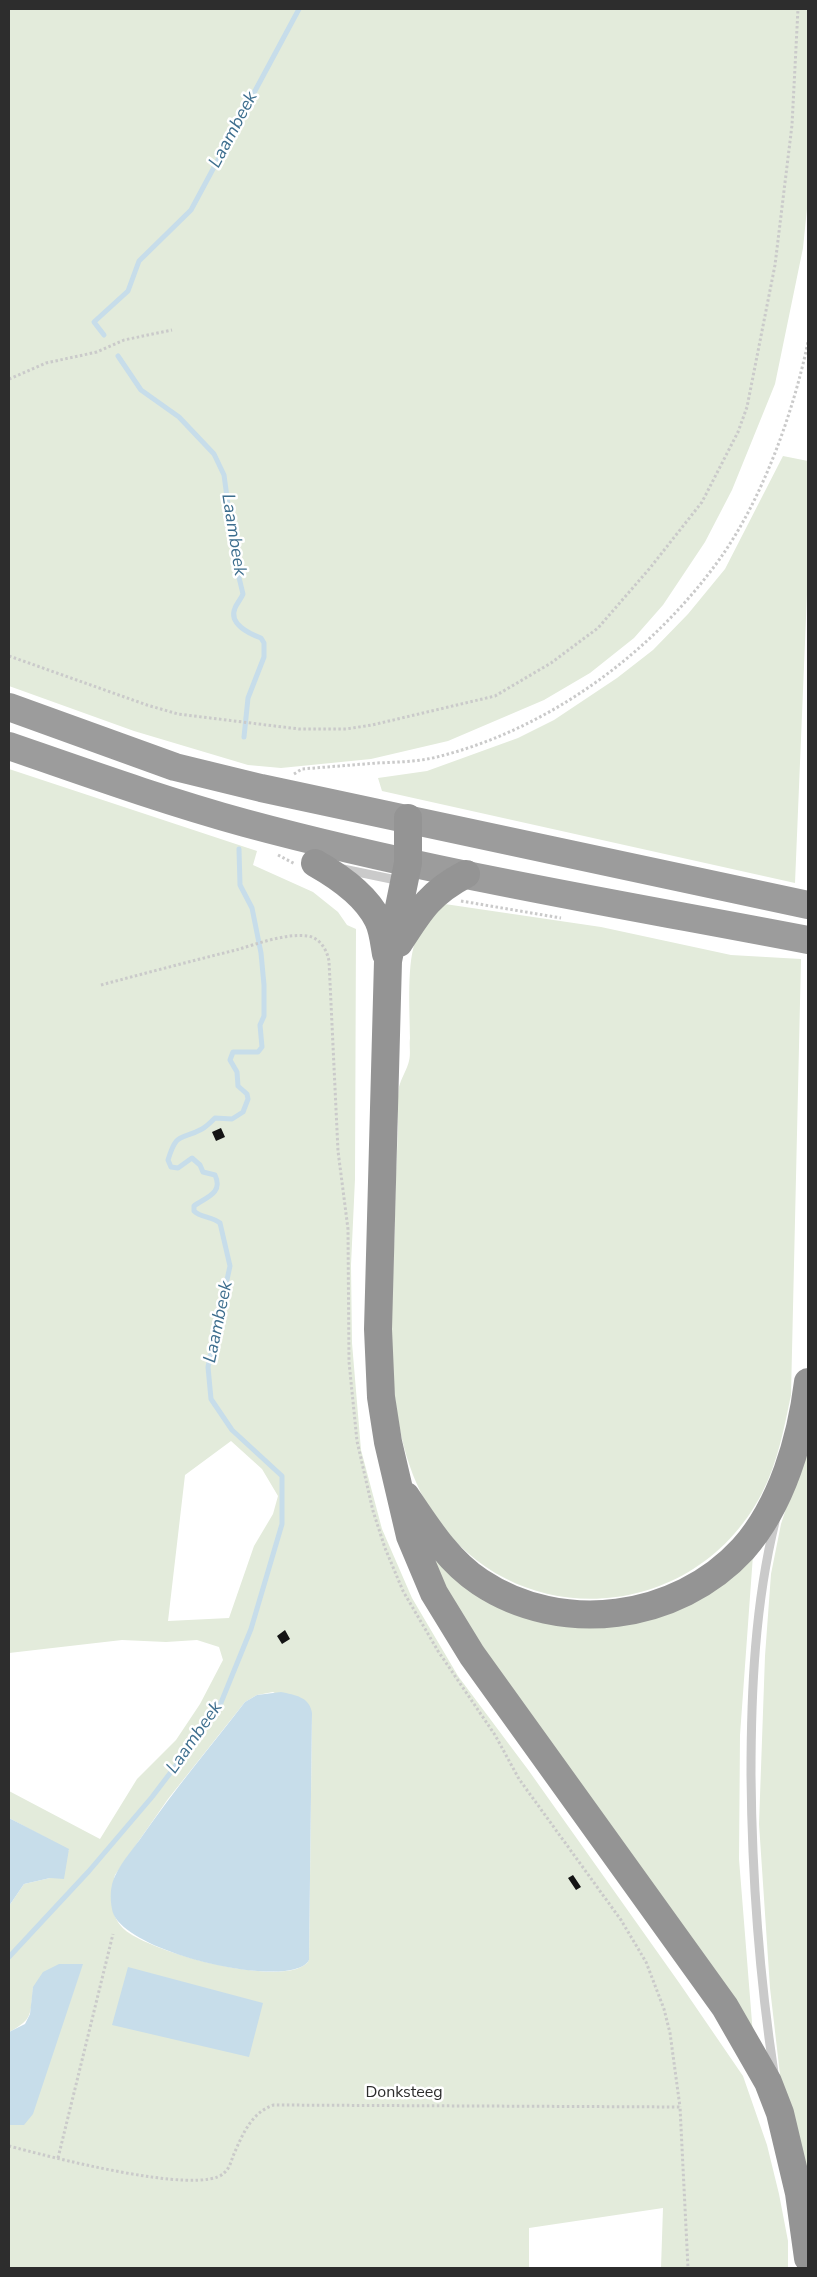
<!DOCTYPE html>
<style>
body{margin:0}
#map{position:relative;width:817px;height:2277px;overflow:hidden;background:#fff;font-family:"Nunito Sans",sans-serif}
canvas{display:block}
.frame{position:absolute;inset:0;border:10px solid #2d2d2d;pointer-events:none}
</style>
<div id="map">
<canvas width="817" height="2277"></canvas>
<div class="frame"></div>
</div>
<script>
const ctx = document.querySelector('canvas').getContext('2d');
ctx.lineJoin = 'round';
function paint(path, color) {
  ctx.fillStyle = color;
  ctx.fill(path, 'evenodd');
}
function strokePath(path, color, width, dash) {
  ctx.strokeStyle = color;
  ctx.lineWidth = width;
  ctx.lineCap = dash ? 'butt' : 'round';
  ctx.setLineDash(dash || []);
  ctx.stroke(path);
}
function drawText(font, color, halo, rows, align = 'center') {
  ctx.font = font + ' "Nunito Sans",sans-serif';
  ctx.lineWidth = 5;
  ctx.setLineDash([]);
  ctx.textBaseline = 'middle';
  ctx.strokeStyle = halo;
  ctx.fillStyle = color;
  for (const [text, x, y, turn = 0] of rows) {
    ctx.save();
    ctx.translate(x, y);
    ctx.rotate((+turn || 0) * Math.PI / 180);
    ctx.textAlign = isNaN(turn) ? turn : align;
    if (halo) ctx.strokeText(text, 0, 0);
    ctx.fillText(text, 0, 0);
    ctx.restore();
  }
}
paint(new Path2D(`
 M9,9H808V199L803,248L775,384L732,490L705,542L663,605L634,638L590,673L544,700L448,741L371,759L281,768L248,765L134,731L9,686Z
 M783,456L808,461V570L795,883L382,791L378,778L427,771L518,738L554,720L617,678L653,650L688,614L725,569Z
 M9,769L257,851L253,865L313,892L338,912L347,925L356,929L355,1179L351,1265L352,1343L361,1450L382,1529L412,1598L458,1676L529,1771L680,1984L743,2076L767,2145L779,2194L788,2241V2268H661L663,2208L529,2228V2268H9V2125H24L33,1987C30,2014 34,2019 9,2032V1906L24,1884L50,1878L69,1850L9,1818V1791L100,1839L137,1779L176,1740L200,1704L223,1660L219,1647L197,1640L166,1642L122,1640L9,1653ZM231,1441L262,1469L278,1496L273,1514L254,1546L229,1618L168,1621L185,1475ZM273,1692L312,1713L309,1960C293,1992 140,1951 121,1926C109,1911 110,1893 115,1875L168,1799L245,1702L257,1695Z
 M438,903L601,927L731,955L801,959L791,1395C784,1428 778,1462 762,1493C696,1622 518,1637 435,1516C378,1434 393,1312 395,1217C395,1187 397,1157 398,1127C398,1114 397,1100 399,1087C401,1078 407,1070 409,1061C411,1054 409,1045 410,1038C410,1011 406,961 417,937C422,925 431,914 438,903Z
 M808,1426V2195L782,2092L770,1988L759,1824L765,1656L771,1574L781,1524L801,1463Z
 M418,1536L574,1621L753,1555L740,1735L739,1859L753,2035L476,1648Z`), '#e3ebdb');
paint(new Path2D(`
 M281,1692C295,1695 310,1697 312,1713L309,1960C293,1992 118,1952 112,1909C110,1899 110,1886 115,1876C122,1861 134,1848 143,1835C175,1789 211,1746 245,1702L257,1695Z
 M9,1818L69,1849L64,1879L50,1878L24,1884L9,1906Z
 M59,1964H83L33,2114L24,2125H9V2032L25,2024L30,2014L33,1987L43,1972Z
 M128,1967L263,2003L249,2057L112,2025Z`), '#c7ddea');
strokePath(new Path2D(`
 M104,335L94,322L128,291L139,261L191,210L299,9
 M118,356L141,390L179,417L214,454L224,475L229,512L235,530L233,543L235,561L243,594C241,599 237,603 235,608C228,624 250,634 261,638L264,643V657L248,698L244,737
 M9,1957L89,1871L152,1797L218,1710L251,1629L282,1524V1476L232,1430L211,1399L208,1367L230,1266L220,1223C212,1216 201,1218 194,1211V1206C204,1198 224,1194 215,1175L203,1172L200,1165L192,1158L178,1168L171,1167L168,1160C177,1131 180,1141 202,1129C206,1127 211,1122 215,1118L232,1119L243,1112L248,1099L247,1094L238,1086L237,1072L230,1060L233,1052H258L262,1047L260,1025L264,1016V985L261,953L252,908L240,885L239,849`), '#c7ddea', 5);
paint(new Path2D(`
 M221,1128L225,1137L216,1141L212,1132Z
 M285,1630L290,1639L282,1644L277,1636Z
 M573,1875L581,1887L576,1890L568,1878Z`), '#141414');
strokePath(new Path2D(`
 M9,379L46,363L97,352L124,340L172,330
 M9,656L147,705L178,714L299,729H346L372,725L495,696L551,663L598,628L650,568L702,502L738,432L747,407L775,265L792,125L798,9
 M294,774L302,769C327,767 352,765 377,763C397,762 417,762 437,757C549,729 651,654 719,560C762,500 793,414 808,342
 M278,855L295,864
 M461,901L561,918
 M101,985C146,973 191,961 236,950C257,944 285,933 308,936C320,938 327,950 329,961L338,1151L348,1229L349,1362L357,1441L373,1511L385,1548L403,1591L438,1651L495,1735L519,1779L621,1920L646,1962L664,2009L670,2033L680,2107
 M9,2146C43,2155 200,2197 224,2173C229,2169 231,2162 233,2156C242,2136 251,2112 274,2105L680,2107L688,2268
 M58,2158L113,1934`), '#cacaca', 3, [2.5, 2.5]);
strokePath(new Path2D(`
 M343,869L401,881
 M774,2073C759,1974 752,1875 751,1775C751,1690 755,1604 775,1522`), '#cacaca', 9);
strokePath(new Path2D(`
 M9,707L175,767L261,788L808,905
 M9,746C87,773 165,801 245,823C430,873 620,904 808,940`), '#9c9c9c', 28);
strokePath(new Path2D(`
 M408,818V863L388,961L378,1329L381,1397L388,1442L410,1536L434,1593L472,1655L725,2007L768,2082L780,2113L799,2193L808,2258
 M315,863C338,876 366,895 378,920C383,930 384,943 386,954
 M399,943C420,910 430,893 466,874
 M406,1496C427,1527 448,1561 480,1582C561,1636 677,1621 743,1549C782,1505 801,1439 808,1382`), '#949494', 28);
drawText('16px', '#2d2d2d', '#fff', [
 ["Donksteeg",404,2093]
]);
drawText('italic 18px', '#3d6e8e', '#fff', [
 ["Laambeek",234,130,-62],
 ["Laambeek",233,535,81],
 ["Laambeek",219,1322,-78],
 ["Laambeek",195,1738,-55]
]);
</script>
